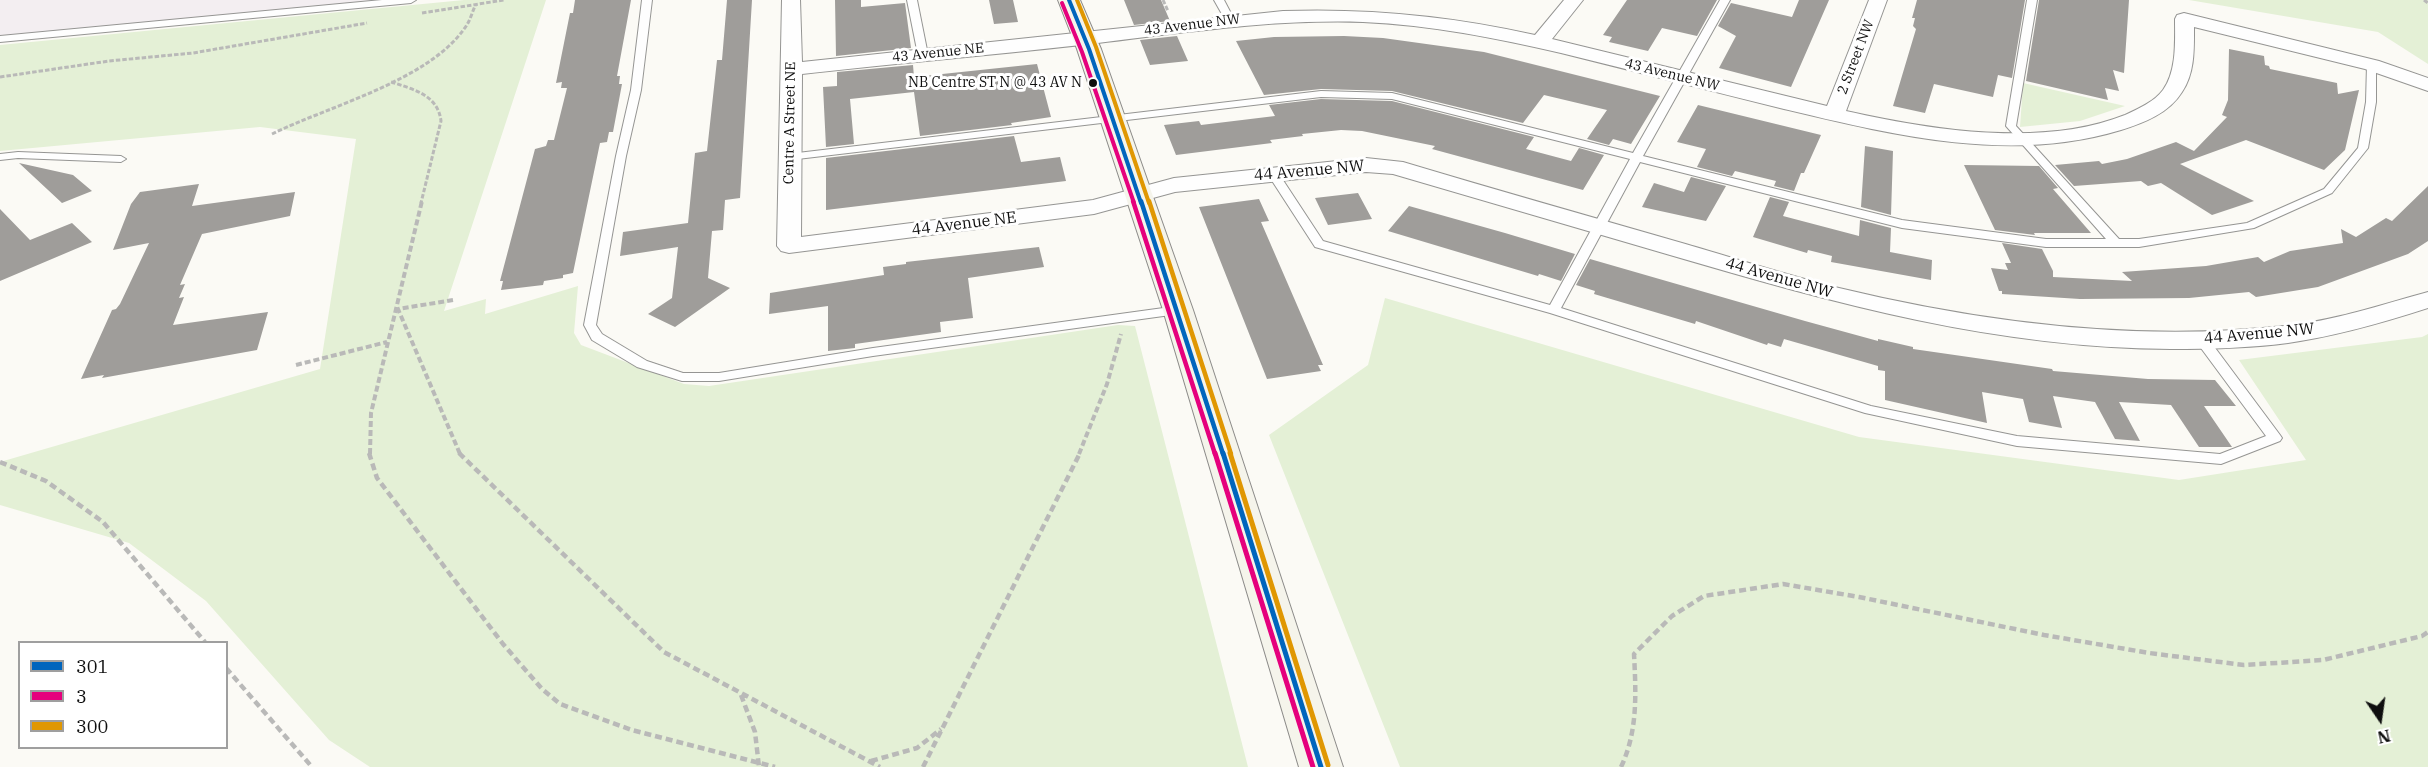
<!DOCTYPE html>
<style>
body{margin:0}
#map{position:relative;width:2428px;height:767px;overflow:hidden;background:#fbfaf5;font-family:"IBM Plex Serif",serif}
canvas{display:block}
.legend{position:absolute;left:18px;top:641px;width:210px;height:108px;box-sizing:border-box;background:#fff;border:2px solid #9f9f9f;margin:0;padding:8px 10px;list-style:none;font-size:18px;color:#0f0f0f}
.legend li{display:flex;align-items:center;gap:12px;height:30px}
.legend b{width:30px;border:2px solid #9f9f9f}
.north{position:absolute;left:2350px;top:689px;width:60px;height:60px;-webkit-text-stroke:4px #fff;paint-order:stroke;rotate:167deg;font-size:16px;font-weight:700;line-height:24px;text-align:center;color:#0f0f0f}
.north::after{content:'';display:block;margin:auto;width:21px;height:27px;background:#0f0f0f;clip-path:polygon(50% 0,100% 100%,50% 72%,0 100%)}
</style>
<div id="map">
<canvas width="2428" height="767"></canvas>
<ul class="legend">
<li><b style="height:8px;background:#0065bd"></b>301</li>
<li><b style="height:8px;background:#e5007d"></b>3</li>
<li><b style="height:8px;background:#e09702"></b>300</li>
</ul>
<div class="north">N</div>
</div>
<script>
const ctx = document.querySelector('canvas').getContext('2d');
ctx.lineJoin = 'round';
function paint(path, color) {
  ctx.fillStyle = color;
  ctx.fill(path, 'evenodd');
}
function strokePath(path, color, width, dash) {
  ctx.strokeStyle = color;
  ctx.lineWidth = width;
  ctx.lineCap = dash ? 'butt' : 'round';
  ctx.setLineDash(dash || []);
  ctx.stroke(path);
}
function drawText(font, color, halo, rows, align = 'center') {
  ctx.font = font + ' "IBM Plex Serif",serif';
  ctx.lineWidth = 6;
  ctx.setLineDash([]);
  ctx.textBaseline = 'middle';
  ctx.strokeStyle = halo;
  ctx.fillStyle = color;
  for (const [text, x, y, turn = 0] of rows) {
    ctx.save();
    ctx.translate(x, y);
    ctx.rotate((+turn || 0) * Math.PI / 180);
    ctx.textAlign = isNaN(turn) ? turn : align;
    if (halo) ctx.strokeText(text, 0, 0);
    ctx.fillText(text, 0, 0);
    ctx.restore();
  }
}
paint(new Path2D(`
 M0,0H383L0,38Z`), '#f3eef1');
paint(new Path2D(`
 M464,0H546L444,311L486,299L485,314L578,286L574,333L581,345L684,384L709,386L1118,325L1135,326L1248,767H370L329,740L206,601L129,543L0,505V462L320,369L356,139L260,127L0,151V45Z
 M2189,0H2428V64L2378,32Z
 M2023,83L2125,106L2080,121L2020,127Z
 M1385,298L1859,437L2179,480L2306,460L2239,360L2422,337L2428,334V767H1400L1269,435L1368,365Z`), '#e4f0d6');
paint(new Path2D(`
 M575,0H631L617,76H620L619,84H622L613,132H609L607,142L600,143L573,273L563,275V278L544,281L543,285L501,290L503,281H500L535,149L546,146L548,140H554L567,88H561L562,82L556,83L570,13H573Z
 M727,0H752L740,198L725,200L723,230L712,231L708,278L730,288L675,327L648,314L672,298L678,247L620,256L623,232L688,223L695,153L707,151L717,60H722Z
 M835,0H861V7L905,3L911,48L836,56Z
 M989,0H1013L1018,22L994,24Z
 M1124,0H1161L1170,21L1134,25Z
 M1627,0H1717L1697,36L1662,28L1648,51L1609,42L1612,37L1603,35Z
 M1799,0H1829L1791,87L1719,68L1736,36L1718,26L1731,3L1792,17Z
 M1917,0H2025L2012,78L1998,75L1993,97L1934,84L1925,113L1893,106L1916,29L1913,26L1915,18H1912Z
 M2039,0H2129L2124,73L2113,70L2119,91L2105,88L2108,100L2026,81Z
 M1177,36L1188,61L1150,65L1140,40Z
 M1344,36L1383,38L1484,52L1660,96L1631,144L1613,139L1609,145L1587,139L1607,110L1544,95L1523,123L1392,91L1321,89L1264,95L1236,41L1274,37Z
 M2229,49L2264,56L2265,65L2269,66L2270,69L2337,83L2338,94L2359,90L2345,150L2324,170L2246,140L2180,164L2254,201L2212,215L2161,183L2148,186L2141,181L2074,186L2055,165L2099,161L2102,164L2127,159L2176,142L2194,151L2227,117L2222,115L2228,100Z
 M1037,64L1051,117L1011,123L1012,125L920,136L914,92L850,99L854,144L826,147L823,87L837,86V72L913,65L914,77Z
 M1321,99L1392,101L1534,137L1526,149L1571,161L1579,148L1604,155L1583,190L1432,149L1435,146L1362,131L1341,130L1302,134L1303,136L1270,140L1272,143L1176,155L1164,125L1199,121L1201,125L1275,116L1269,105Z
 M1698,105L1821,135L1804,173H1801L1794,191L1774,186L1776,181L1735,171L1732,176L1697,167L1706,149L1677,142Z
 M1014,136L1021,162L1060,157L1066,181L826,210V158Z
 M1865,146L1893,151L1891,215L1861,207Z
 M19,163L73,175L92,191L62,203Z
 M1964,165L2039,166L2058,188L2053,189L2091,233H2034L2035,235L1995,230Z
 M1691,177L1726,186L1706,221L1642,207L1654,183L1684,192Z
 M199,184L192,206L295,192L290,216L202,234L180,285L185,284L179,298L184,297L173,325L268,312L257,350L102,378L104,375L81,379L112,310L116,309L120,304L149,243L113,250L131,204L140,192Z
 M2428,186V241L2408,254L2318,287L2256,297L2249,292L2189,298L2080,299L2002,294V291H1999L1991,268L2008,270L2005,263H2011L2002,243L2042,249L2053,271V277L2132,281L2122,272L2206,266L2258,257L2264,262L2290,251L2343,243L2341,229L2356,237L2386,218L2392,221Z
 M1358,193L1372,219L1328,225L1315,198Z
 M1770,197L1789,202L1783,216L1859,236L1860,220L1891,228L1890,252L1932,260L1931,280L1831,262L1832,256L1808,250L1807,253L1753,237Z
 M1259,199L1269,221L1261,222L1323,365H1318L1321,371L1267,379L1199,207Z
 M1409,206L1505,233L1575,254L1561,281L1539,274L1538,276L1388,231Z
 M0,209L30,240L72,223L92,242L0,281Z
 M1039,247L1044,267L968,278L973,318L940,322L941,332L855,344V348L828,351V306L769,314L770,293L884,275L883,267L906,264V262Z
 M1590,259L1805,321L1878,341V339L1913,347V349L2052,369L2053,371L2148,379L2215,380L2236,406H2204L2232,447H2199L2171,405L2119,402L2140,441L2115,439L2095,402L2053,396L2062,428L2029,422L2023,399L1982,392L1987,423L1885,400V371L1878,370V366L1784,339L1781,347L1768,343L1767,345L1696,321L1695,324L1594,294L1595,291L1576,285Z`), '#9f9d9a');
const lane = new Path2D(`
 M382,0H416L411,3L0,42V36Z
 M642,0H652L641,90L626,156L596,325L602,334L647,361L683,373H719L873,348L1178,306L1184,310L1178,314L873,356L719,381H682L637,367L592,340L584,325L616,156L631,90Z
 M907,0H917L928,55L926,57L918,55Z
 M1214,0H1224L1235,21L1233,23H1227Z
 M1720,0H1730L1643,156L1902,220L2046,239H2106L2006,126L2027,0H2037L2016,126L2119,239H2139L2247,223L2324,189L2358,148L2366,102L2367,65L2368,63H2376V102L2368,148L2332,193L2254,228L2139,247H2046L1902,228L1640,162L1561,308L1871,406L2017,436L2220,454L2266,436L2195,340L2202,336L2207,337L2280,435L2282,438L2280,441L2221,464L2017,446L1865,413L1550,313L1315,247L1267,173L1269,171H1277L1323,241L1550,305L1630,159L1392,99L1321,97L789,160L784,157L789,154L1321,91L1392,93L1633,153Z
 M18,152L121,156L126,159L121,162L18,158L0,160V154Z`);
const street = new Path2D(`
 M782,0H800L802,62L1283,11C1369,8 1451,16 1535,35L1564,0H1583L1552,39L1827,106L1869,0H1887L1846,111C1931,130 2042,148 2125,115C2138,109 2154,102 2163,90C2177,71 2175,41 2175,19L2177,15L2184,13L2379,61L2428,78V91L2365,69L2194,27C2194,49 2195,73 2182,92C2169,113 2144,123 2121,130C2010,164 1893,135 1784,109C1710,91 1635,71 1561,53C1496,38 1431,25 1363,22C1271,19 1181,33 1090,44C994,55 898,63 802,74L801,237L1093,200L1174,178L1366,158L1403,162C1496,190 1589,216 1682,243C1734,258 1786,275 1839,288C1984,323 2136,342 2284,326C2334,321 2380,305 2428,292V308C2382,323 2336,336 2288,343C2250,348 2210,349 2171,349C1995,348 1837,304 1670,255C1578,228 1485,201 1393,174L1366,172L1175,192L1094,214L789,253L781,251L777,246Z`);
const secondary = new Path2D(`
 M1058,0H1080L1101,49L1193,310L1343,767H1299L1163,310L1077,49Z`);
strokePath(lane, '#959593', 2);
strokePath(street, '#959593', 2);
strokePath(secondary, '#8c8b89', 2);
strokePath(new Path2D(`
 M1163,0L1168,11
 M2424,0L2428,3
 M422,13L504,0
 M0,77L109,61L193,53L367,23
 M391,82C413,89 438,95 441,121L421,203
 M272,134C329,106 427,81 464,29C470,22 472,12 476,4`), '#b9b9b8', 3, [4.5, 2]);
strokePath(new Path2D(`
 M453,300L398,309L460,454
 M296,365L387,342
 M370,454L371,413L422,201
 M1079,454L1107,384L1121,334`), '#b9b9b8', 4, [6, 3]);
strokePath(new Path2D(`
 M369,453L377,478L503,644L542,689L560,704L632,730L775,767
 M459,453L664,652L880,767
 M0,462L46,481L103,522L205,642
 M226,668L312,767
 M741,695L755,732L759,767
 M871,761L917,748L941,729
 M923,767L1080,453
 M1621,767C1638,731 1636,693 1634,654L1672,616L1704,596L1783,584L1859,597L2044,635L2149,653L2244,665L2323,660L2422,636L2428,632`), '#b9b9b8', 4.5, [7, 4]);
paint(lane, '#fefefe');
paint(street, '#fefefe');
paint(secondary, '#f5f4eb');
strokePath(new Path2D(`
 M1069,0L1089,49L1141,203`), '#0065bd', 4);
strokePath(new Path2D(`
 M1141,201L1223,454`), '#0065bd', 4.5);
strokePath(new Path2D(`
 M1223,453L1321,767`), '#0065bd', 5);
strokePath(new Path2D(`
 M1062,3L1082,52L1134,203`), '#e5007d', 4);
strokePath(new Path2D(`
 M1133,201L1215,454`), '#e5007d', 4.5);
strokePath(new Path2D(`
 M1215,453L1313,767`), '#e5007d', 5);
strokePath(new Path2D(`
 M1077,0L1096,47L1149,203`), '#e09702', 4);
strokePath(new Path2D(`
 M1149,201L1231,454`), '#e09702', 4.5);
strokePath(new Path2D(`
 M1230,453L1328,765`), '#e09702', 5);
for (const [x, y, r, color] of [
 [1093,83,5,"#0f0f0f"]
]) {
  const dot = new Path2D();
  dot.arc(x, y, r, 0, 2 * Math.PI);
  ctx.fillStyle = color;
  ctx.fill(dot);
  strokePath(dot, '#fff', 2);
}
drawText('14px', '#0f0f0f', '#fff', [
 ["43 Avenue NW",1192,25,-7],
 ["43 Avenue NE",938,53,-6],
 ["2 Street NW",1856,57,-69],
 ["43 Avenue NW",1672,75,14],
 ["Centre A Street NE",790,123,-89]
]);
drawText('14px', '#0f0f0f', '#fff', [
 ["NB Centre ST N @ 43 AV N",1082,83]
], 'right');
drawText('16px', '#0f0f0f', '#fff', [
 ["44 Avenue NW",1309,171,-5],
 ["44 Avenue NE",964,224,-7],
 ["44 Avenue NW",1779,278,16],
 ["44 Avenue NW",2259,334,-5]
]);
</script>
